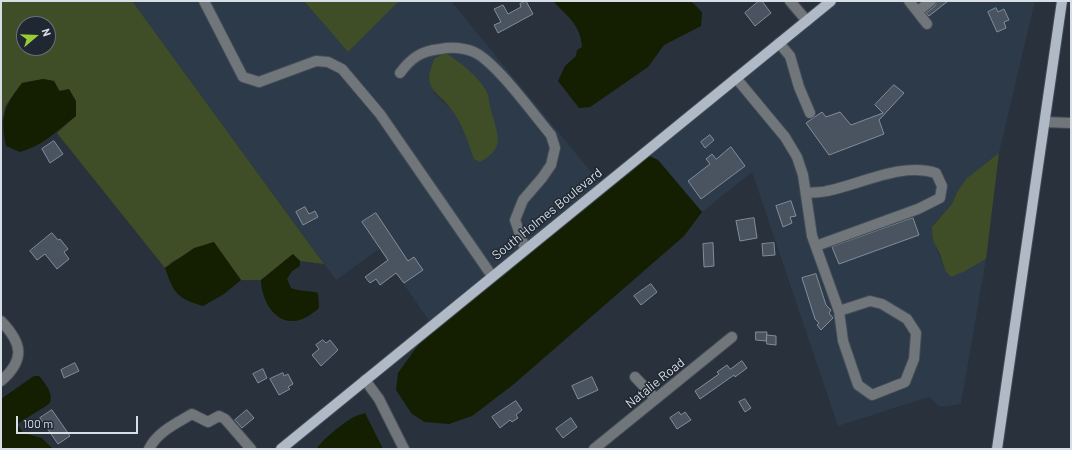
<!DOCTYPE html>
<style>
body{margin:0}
#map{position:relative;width:1072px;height:450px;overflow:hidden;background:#28313c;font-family:Barlow,sans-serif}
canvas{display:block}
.frame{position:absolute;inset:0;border:2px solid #d8dee5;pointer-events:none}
.north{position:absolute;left:16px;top:16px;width:40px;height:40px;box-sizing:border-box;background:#1f2832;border:1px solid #69717a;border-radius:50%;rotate:71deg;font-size:11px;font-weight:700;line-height:16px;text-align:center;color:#d8dee5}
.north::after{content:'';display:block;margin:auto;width:14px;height:18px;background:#9bcb33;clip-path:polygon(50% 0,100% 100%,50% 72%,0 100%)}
.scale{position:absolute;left:16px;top:416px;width:122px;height:18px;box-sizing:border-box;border:2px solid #d8dee5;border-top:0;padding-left:5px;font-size:12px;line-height:14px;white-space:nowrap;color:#d8dee5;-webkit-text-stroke:3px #1f2832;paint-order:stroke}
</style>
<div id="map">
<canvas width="1072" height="450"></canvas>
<div class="frame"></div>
<div class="north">N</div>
<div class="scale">100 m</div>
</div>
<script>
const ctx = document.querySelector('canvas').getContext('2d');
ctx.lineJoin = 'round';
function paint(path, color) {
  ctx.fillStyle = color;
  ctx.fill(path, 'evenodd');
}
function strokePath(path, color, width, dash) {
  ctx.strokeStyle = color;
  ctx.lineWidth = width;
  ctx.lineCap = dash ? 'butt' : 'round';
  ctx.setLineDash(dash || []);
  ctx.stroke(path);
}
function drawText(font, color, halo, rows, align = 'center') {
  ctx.font = font + ' Barlow,sans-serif';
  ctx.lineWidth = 3;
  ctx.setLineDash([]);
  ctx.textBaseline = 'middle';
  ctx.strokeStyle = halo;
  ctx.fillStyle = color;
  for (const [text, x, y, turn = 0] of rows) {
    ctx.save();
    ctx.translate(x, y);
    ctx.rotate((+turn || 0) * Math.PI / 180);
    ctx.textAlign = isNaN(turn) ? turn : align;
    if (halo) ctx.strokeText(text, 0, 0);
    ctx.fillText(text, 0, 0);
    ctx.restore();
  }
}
paint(new Path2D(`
 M132,1H304L348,52L399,1H451L600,183L430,322L379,249L336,280ZM486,90L490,108L469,145L465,133L454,112L433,92Z
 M838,1H1035L999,153L967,178L957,192L952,204L932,227L937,249L945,270L965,271L986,259L961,404L940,407L929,397L838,426L752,172L702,212L658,160L647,155Z`), '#2c3a4a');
paint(new Path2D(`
 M1,1H132L324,264L300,261L293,254L261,280H241L213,242L173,261L165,268L57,133L76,116L54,81L43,79L22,83L5,106L1,128ZM24,24H48V48H24Z
 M304,1H399L348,52Z
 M446,53C460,63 476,74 485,89C489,94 489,103 491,110C497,134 507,147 480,162L474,159C468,143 464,128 454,113C440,91 419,91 435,58Z
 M999,153L986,259L965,271L951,277L945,270L940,254L933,240L932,227L952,204L957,192L967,178Z`), '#404e28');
paint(new Path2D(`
 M553,1H691L702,12L701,26L664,45L648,67L590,107L579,108L558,81L565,66L576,56L577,50L582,47C581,25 567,16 553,1Z
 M43,79L54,81L59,91L69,89L76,101V116C56,131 45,145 20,152L6,146C0,115 4,107 22,83Z
 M647,155L658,160L702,212L684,236L514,384L472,416L449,424L425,422L412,414L396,390L398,373L424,337Z
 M214,242L241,280L224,294L203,306C176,298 174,293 165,268L194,248Z
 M293,254L300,261V266L292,271L287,279L291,288C300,292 308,290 318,293L319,308C312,314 304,320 294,321C273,323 261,297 261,280Z
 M34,376H39C45,383 55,395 49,404L17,424L23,433L42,438L53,449H1V399Z
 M365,413L383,449H317C318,443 349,418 356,416C359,415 362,414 365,413Z`), '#141e00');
const building = new Path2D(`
 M526,1L533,14L498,33L494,25L501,22L494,9L503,5L508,14L521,7L520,4Z
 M759,1H762L771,13L755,26L745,13Z
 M937,1H948L929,16L926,13L935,6Z
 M996,8L998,12L1004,9L1009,20L1004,22L1006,28L997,32L988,12Z
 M894,85L904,93L879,120L884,134L829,155L806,123L822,112L826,117L840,112L851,125L883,113L875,105Z
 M710,135L714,140L705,148L701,142Z
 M54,141L63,154L50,163L42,149Z
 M731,147L745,166L701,199L688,181L710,164L706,159L712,154L716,159Z
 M791,201L796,216L790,217L792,223L783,227L776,206Z
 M305,207L309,214L315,211L318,217L303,225L296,212Z
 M376,213L408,261L414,257L423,270L404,283L396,273L380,285L376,279L370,283L365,277L388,260L362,222Z
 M754,218L757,238L740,241L736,221Z
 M913,218L919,235L839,264L832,247Z
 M52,233L58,240L60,239L68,249L64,252L69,259L57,269L45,254L37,260L30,251Z
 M713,243L714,266L704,267L703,244Z
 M774,243L775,255L763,256L762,244Z
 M816,274L826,305L831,310L829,313L833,318L821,330L817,325L819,323L815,319L802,278Z
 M651,284L657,292L641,305L634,296Z
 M756,332H767L766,341L756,340Z
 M767,335L776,336V345L767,344Z
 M323,340L326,343L330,340L338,350L321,366L312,355L319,349L316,345Z
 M742,361L747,368L735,377L734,375L700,399L695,391L719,374L717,372L727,365L730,369Z
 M75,363L79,371L64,378L61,370Z
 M263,369L267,378L258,383L253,374Z
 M283,373L284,376L288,374L293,384L288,387L290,389L279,395L270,379Z
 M592,377L598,390L578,399L572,386Z
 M745,399L751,408L745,412L739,402Z
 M516,401L522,410L516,415L518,418L512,422L510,420L500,428L492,417Z
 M52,410L70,436L58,444L40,418Z
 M247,410L254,418L242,428L235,420Z
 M679,412L681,415L685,412L691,420L677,429L670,418Z
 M571,418L577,427L563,438L556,429Z`);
paint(building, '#4a5460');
strokePath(building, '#828d9a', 1);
const minor = new Path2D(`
 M204,1L243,77L259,82L316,61L328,62L342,69L380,114L492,276
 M790,1L807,21
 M909,1L927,24
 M918,11L931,1
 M779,43L790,56L799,87L810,113
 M400,73C411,58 421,51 440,49C451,47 464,48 474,52C496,62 534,115 551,135L555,148L551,165L542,178L523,200L515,220L525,249
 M736,78L785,137L797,157L803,175L812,236L839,311L843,341L858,385L872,395L905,382L914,359L916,333L907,319L882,304L870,301L839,311
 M1045,122L1071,123
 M806,193C813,192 820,193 827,191C862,184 901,162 936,173L942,186L940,198L918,209L816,246
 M1,321C22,343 26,359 1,381
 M635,377L656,399
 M365,380L379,399L404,449
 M149,449C157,432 177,423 192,414L208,422L219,416L225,419L251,449
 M594,449L732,337`);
const major = new Path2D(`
 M281,449L831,1
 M997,449L1062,1`);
strokePath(minor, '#444d57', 12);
strokePath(major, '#444d57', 12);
strokePath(minor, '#71767b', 10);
strokePath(major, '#b0bac6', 10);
drawText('13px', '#d8dee5', '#1f2832', [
 ["South Holmes Boulevard",547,214,-39],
 ["Natalie Road",655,383,-39]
]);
</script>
